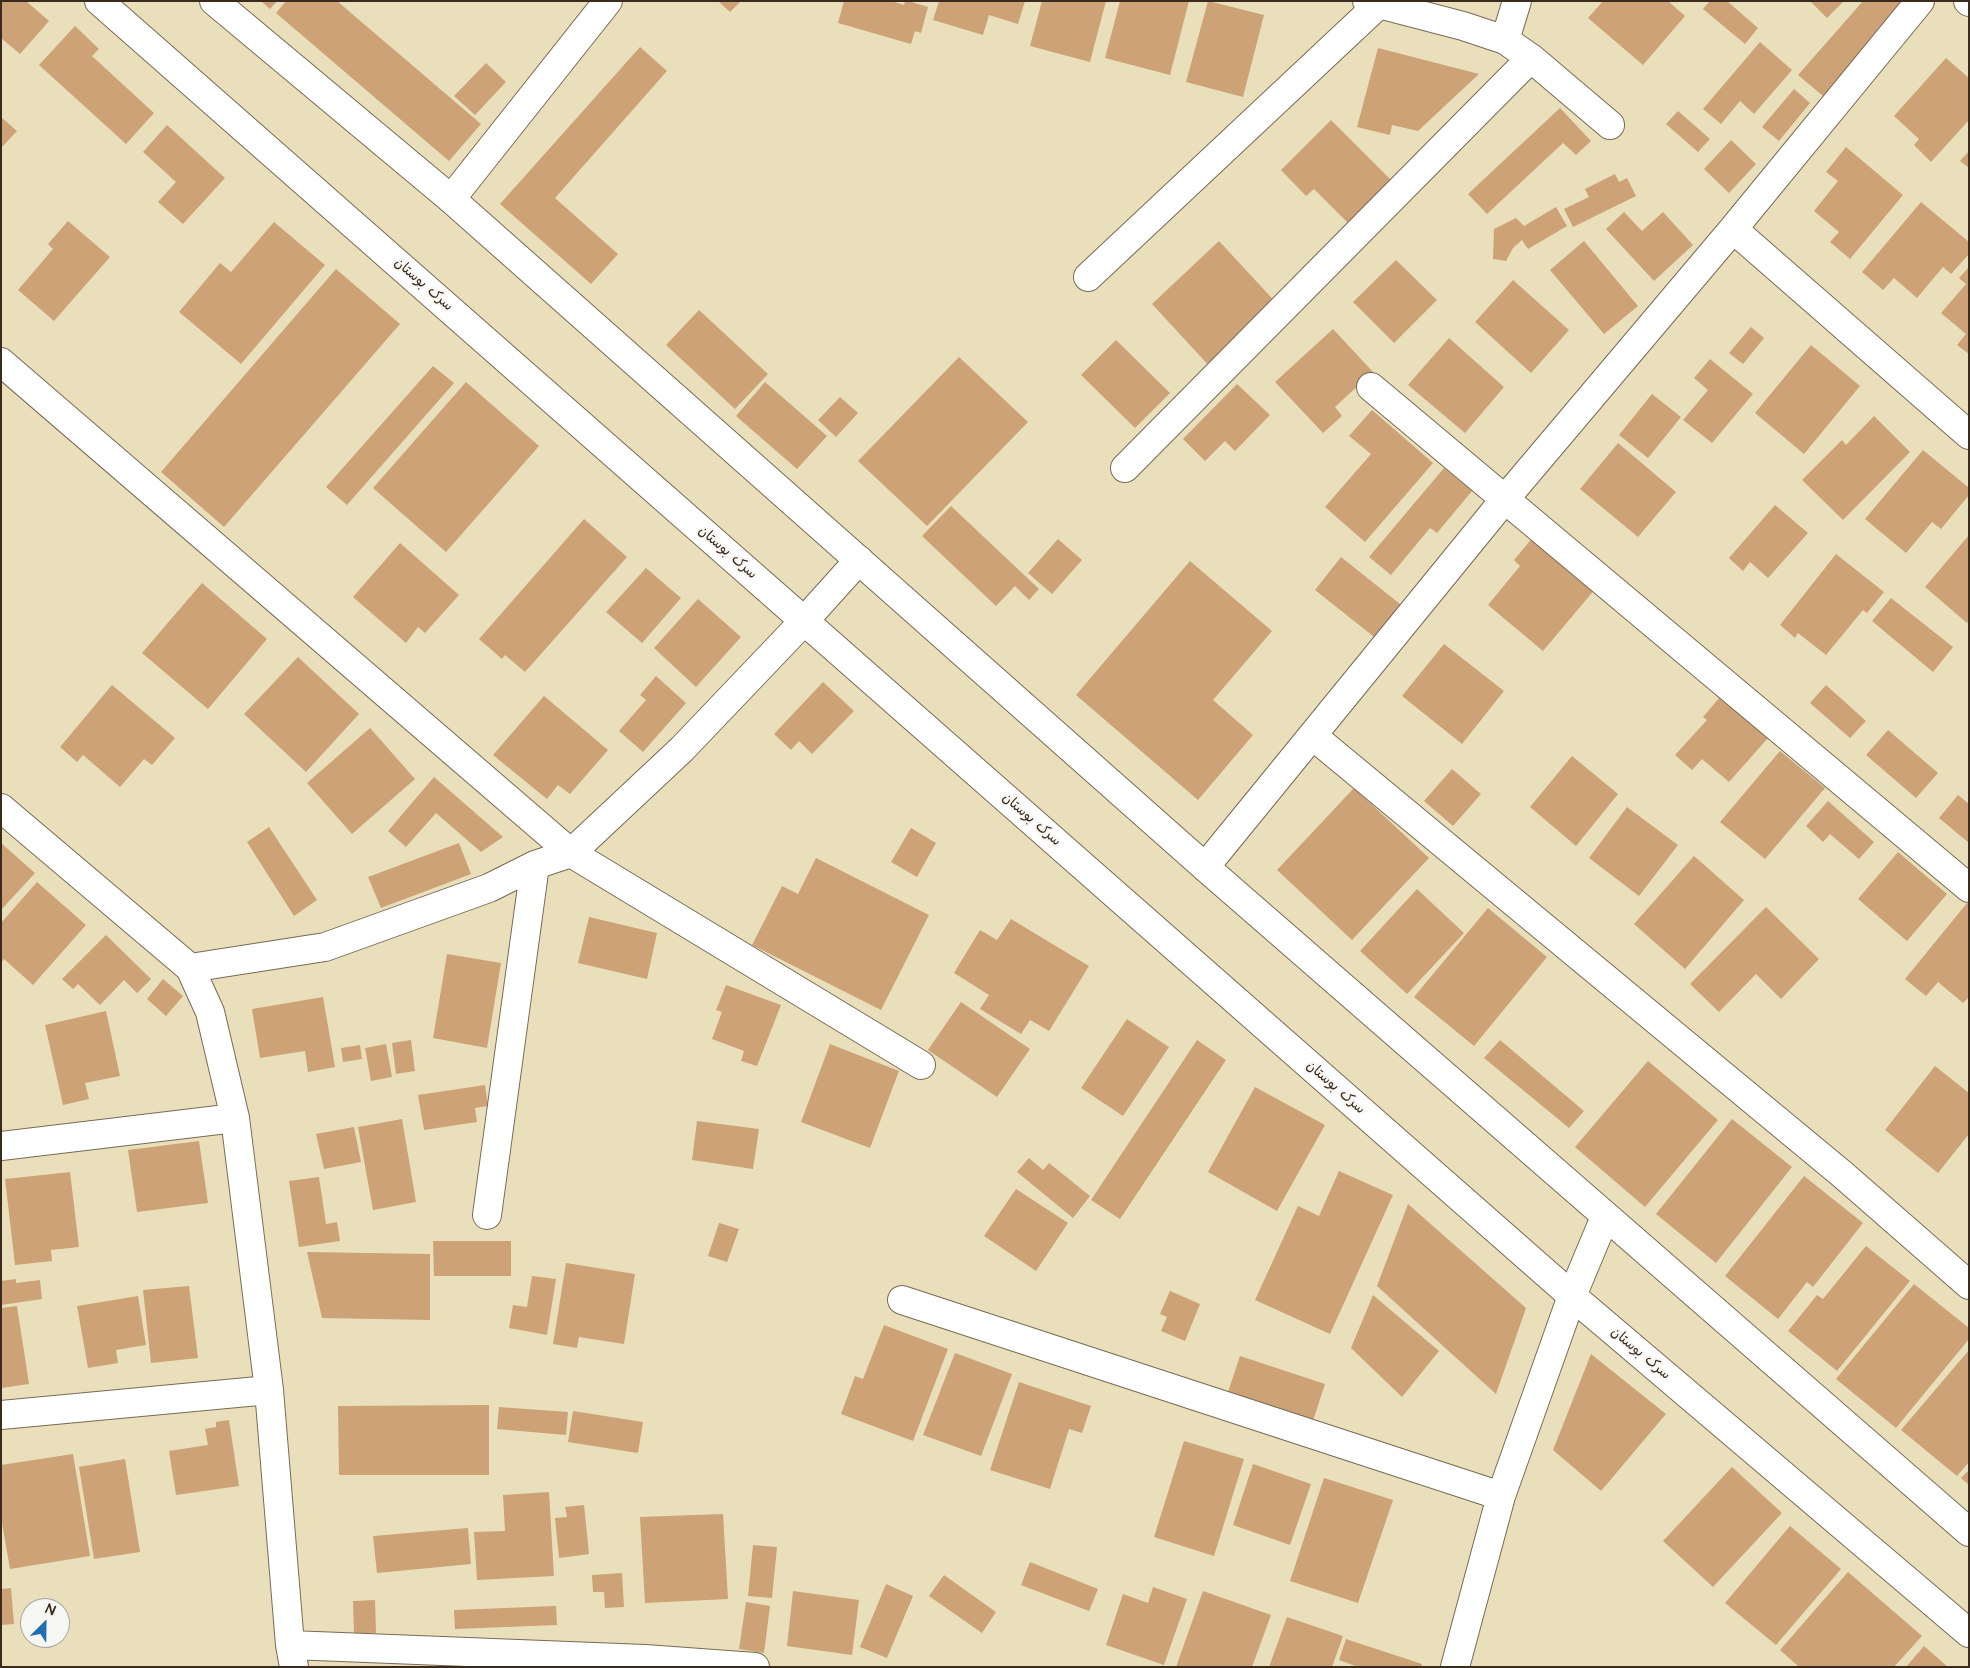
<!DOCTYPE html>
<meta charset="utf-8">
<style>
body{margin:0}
#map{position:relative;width:1970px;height:1668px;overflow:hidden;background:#e9e0bb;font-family:"Architects Daughter",sans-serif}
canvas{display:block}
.frame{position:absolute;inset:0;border:2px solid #3b2a1e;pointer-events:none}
.north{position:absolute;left:20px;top:1598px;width:50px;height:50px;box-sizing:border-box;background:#f6f6f2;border:1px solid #aba49d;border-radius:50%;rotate:23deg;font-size:14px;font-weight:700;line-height:20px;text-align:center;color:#3b2a1e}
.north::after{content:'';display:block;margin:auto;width:18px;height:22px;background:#1f6fb2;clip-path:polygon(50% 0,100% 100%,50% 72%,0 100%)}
</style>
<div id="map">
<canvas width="1970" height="1668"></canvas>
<div class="frame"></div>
<div class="north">N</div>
</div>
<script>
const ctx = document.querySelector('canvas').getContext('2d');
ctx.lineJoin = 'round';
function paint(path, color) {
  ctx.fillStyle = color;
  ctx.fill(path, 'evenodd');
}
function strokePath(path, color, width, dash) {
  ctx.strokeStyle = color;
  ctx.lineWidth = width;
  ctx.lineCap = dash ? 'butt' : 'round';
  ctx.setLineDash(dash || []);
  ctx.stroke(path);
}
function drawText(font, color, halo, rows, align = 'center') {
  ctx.font = font + ' "Architects Daughter","Playpen Sans Arabic",sans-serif';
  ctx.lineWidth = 4.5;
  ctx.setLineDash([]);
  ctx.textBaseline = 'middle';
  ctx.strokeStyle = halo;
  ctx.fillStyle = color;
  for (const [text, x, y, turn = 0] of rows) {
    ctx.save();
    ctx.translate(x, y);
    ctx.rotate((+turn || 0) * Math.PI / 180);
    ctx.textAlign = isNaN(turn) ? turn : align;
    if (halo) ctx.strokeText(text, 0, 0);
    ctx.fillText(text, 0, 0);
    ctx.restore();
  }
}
paint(new Path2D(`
 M1,1H26L49,21L20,54L1,38Z
 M261,1H277L270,9Z
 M286,1H337L481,124L449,161L276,13Z
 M718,1H741L730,12Z
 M844,1H891L904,5L905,1H908L928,7L921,33L915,31L911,44L838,23Z
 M939,1H1025L1018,24L989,15L983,35L933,20Z
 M1042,1H1106L1090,62L1030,46Z
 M1120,1H1189L1170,75L1105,58Z
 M1208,1L1264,15L1243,97L1186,82Z
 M1603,1H1668L1685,16L1643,65L1588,18Z
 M1710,1H1727L1758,28L1745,44L1703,9Z
 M1810,1H1844L1827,18Z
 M1863,1H1906L1823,96L1798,75Z
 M75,26L99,49L92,56L154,113L126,144L39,65Z
 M1760,42L1792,70L1754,114L1740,101L1721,124L1703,109Z
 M640,47L667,71L555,198L618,254L591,284L500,204Z
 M1378,48L1479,74L1418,131L1392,125L1390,135L1357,127Z
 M1946,58L1969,78V120L1931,162L1914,145L1919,139L1894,116Z
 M486,63L506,82L475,115L454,96Z
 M1794,89L1810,103L1779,141L1762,127Z
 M1560,108L1591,141L1576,155L1563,143L1487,214L1468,194Z
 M1678,111L1710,139L1698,152L1666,124Z
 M1,117L17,131L1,148Z
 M1331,120L1393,182L1350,225L1314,189L1306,196L1281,170Z
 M167,125L225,178L183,224L158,202L176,182L143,152Z
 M1731,140L1756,164L1729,193L1704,169Z
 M1846,147L1903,195L1850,259L1830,242L1839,232L1814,211L1838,181L1826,172Z
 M1969,151V168L1960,161Z
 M1615,174L1619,182L1627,178L1636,196L1573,227L1564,209L1589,197L1585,189Z
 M1921,202L1969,242V254L1951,274L1943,267L1917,298L1894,278L1883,290L1862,272Z
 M1556,207L1567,226L1528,249L1522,240L1513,248L1506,261L1493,259L1494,229L1516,218L1524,226Z
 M1624,212L1642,231L1663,212L1693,245L1654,281L1606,229Z
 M68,221L110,257L54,321L18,290L53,249L48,244Z
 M274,222L325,265L241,364L179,312L220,263L231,272Z
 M1219,241L1281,308L1213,370L1152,304Z
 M1584,241L1638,306L1604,334L1550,270Z
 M1396,260L1437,300L1394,343L1353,302Z
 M1969,267V354L1957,345L1966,334L1941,313L1966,284L1959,278Z
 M336,269L400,324L224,527L161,472Z
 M1513,280L1569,330L1531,373L1475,322Z
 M699,310L768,374L735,409L666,345Z
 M1751,327L1764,338L1743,364L1729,353Z
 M1333,329L1373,372L1335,407L1342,416L1323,433L1275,382Z
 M1449,338L1504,387L1465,433L1408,385Z
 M1116,340L1170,393L1135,428L1081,375Z
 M1811,345L1860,386L1804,454L1755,413Z
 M959,357L1028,422L927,526L858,461Z
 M1710,359L1753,394L1712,443L1683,420L1708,390L1694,378Z
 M433,366L454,383L347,505L326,487Z
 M466,382L539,446L446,552L373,488Z
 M765,382L827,436L797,469L736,416Z
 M1237,384L1270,415L1235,451L1225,441L1205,461L1183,439Z
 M1652,394L1681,417L1648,458L1619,435Z
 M840,397L858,413L836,437L818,420Z
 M1372,410L1433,463L1365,542L1325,507L1371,454L1349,436Z
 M1874,416L1910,452L1843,520L1802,480L1842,440L1846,445Z
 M1618,443L1676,492L1638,537L1580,489Z
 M1923,450L1969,488V495L1941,529L1932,522L1906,553L1865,519Z
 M1444,468L1472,491L1437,533L1430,528L1391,575L1369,557Z
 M1775,505L1808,533L1768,578L1750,562L1743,571L1729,558Z
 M951,506L1039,589L1029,600L1015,586L996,606L922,536Z
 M584,519L627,557L525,672L505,655L502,659L479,639Z
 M1969,535V621L1967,623L1925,587Z
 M1534,536L1596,588L1543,651L1488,605L1520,566L1514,560Z
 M1058,539L1082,560L1052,594L1028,573Z
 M400,543L459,595L425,633L418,627L406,643L353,597Z
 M1836,554L1884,592L1867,613L1863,610L1826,655L1798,633L1795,638L1780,625Z
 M1341,557L1405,608L1378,640L1315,590Z
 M1190,561L1272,631L1213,700L1253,735L1198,800L1076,695Z
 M646,568L681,598L642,643L606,612Z
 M202,583L267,639L208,709L142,653Z
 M1891,598L1953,647L1933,672L1872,621Z
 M698,599L741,637L696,687L654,648Z
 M1444,644L1504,691L1462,744L1402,696Z
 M298,657L359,714L306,772L244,714Z
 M656,676L686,703L643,752L619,731L646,700L640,695Z
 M823,682L854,711L812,754L799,741L791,750L774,734Z
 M112,685L175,738L152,765L144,759L120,787L83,755L77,762L60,747Z
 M1826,685L1866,721L1850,738L1810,703Z
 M544,696L608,750L570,794L558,785L547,799L493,755Z
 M1720,697L1768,738L1729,782L1702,759L1692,770L1675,755L1707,720L1703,717Z
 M370,728L415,779L352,834L307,783Z
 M1888,730L1938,773L1916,798L1866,755Z
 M1780,751L1825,788L1765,859L1720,822Z
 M1572,756L1618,794L1576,846L1530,807Z
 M1452,769L1481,794L1453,826L1424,801Z
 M434,777L503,837L481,852L436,813L406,847L388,831Z
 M1354,788L1429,858L1352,940L1277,870Z
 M1958,795L1969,804V843L1939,818Z
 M1828,801L1874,842L1859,859L1830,834L1823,842L1806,826Z
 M1627,807L1678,845L1639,896L1589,858Z
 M269,827L317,900L294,916L247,842Z
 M911,828L936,843L917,877L891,862Z
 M1,843L35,873L1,910Z
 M459,843L471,874L381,908L368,877Z
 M1898,852L1947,894L1907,941L1858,899Z
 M1694,856L1744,900L1685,969L1634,924Z
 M816,858L929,915L881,1010L752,945L782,886L798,894Z
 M37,882L86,925L33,985L4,959L1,963V923Z
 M1417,889L1464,933L1407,994L1360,951Z
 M1967,903L1969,905V997L1963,1003L1938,982L1926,996L1905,979Z
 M1766,907L1819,959L1781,999L1756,974L1719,1012L1690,984Z
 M1488,908L1547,957L1474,1046L1414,997Z
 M589,917L657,933L647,979L578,963Z
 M1011,919L1089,966L1049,1031L1030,1020L1021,1034L980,1009L989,995L954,973L980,930L997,940Z
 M106,935L151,979L137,993L124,980L100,1005L78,984L73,989L62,979Z
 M447,954L501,963L487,1048L433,1038Z
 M163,979L183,996L166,1016L147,999Z
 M726,985L781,1005L757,1066L741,1061L744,1051L712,1039L722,1012L716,1010Z
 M323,997L335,1067L308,1072L305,1051L260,1058L252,1009Z
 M961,1002L1030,1049L997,1097L928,1050Z
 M106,1011L120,1076L85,1083L89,1099L63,1105L45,1025Z
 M1127,1019L1169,1047L1123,1116L1081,1088Z
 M411,1040L415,1071L396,1074L392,1043Z
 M1197,1040L1226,1060L1120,1219L1091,1200Z
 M1500,1040L1584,1111L1569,1128L1484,1058Z
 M386,1044L392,1077L371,1081L365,1048Z
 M830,1044L899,1071L870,1148L801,1122Z
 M360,1045L362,1059L343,1062L341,1048Z
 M1648,1061L1718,1120L1645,1207L1575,1147Z
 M1935,1066L1969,1093V1134L1938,1173L1885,1130Z
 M485,1085L488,1106L475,1108L477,1122L424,1130L418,1095Z
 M1255,1087L1325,1125L1277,1211L1208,1172Z
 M402,1119L416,1202L373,1210L358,1127Z
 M1732,1119L1792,1167L1716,1263L1656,1214Z
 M697,1121L759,1129L753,1169L692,1160Z
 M354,1127L361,1162L324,1169L316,1134Z
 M199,1141L208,1203L137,1212L128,1150Z
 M1029,1158L1043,1170L1049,1163L1090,1196L1073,1218L1017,1172Z
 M1339,1171L1393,1195L1330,1334L1255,1300L1298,1206L1319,1216Z
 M70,1172L79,1247L51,1250L52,1261L15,1265L5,1179Z
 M1804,1176L1863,1223L1813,1287L1807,1282L1778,1319L1725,1276Z
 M319,1177L326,1224L337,1222L340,1241L299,1247L289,1181Z
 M1016,1189L1068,1223L1036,1271L984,1236Z
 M1408,1204L1526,1308L1496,1394L1377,1286Z
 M719,1223L739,1229L727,1262L708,1256Z
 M433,1241H511V1276H434Z
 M1866,1246L1910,1281L1837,1371L1788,1331L1817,1295L1823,1299Z
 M307,1252L430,1254V1320L322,1318Z
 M566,1263L635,1274L624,1344L579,1337L577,1348L553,1344Z
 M532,1276L556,1279L547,1335L509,1328L513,1305L527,1307Z
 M16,1279V1283L40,1280L42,1299L1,1305V1281Z
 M1914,1284L1969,1328V1339L1896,1428L1836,1379Z
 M189,1286L198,1358L151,1363L143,1290Z
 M1170,1291L1200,1304L1185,1341L1161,1331L1167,1317L1160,1314Z
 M1373,1295L1439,1351L1402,1397L1351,1348Z
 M138,1296L146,1345L116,1350L118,1363L88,1368L77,1306Z
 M17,1306L29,1384L1,1388V1308Z
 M884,1325L948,1349L913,1441L841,1414L855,1376L863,1379Z
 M1969,1350V1462L1957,1476L1901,1430Z
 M955,1353L1012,1374L981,1456L923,1435Z
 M1591,1354L1666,1414L1601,1491L1553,1450Z
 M1240,1356L1325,1384L1312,1424L1227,1395Z
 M1019,1382L1091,1406L1082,1433L1069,1429L1050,1489L990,1470Z
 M489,1405V1475H339L338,1406Z
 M499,1407L568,1412L566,1435L497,1429Z
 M573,1411L643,1422L638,1453L568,1442Z
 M229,1420L239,1486L176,1495L169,1451L208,1445L205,1429L216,1427V1422Z
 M1184,1441L1244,1459L1214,1556L1154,1537Z
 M73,1454L90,1556L10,1569L1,1517V1465Z
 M125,1459L140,1552L94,1559L79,1467Z
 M1253,1464L1311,1484L1290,1545L1233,1525Z
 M1732,1467L1782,1513L1713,1587L1663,1541Z
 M1969,1470V1485L1961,1478Z
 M1324,1478L1393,1500L1358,1603L1290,1581Z
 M549,1492L554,1576L477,1580L474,1532L505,1531L503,1495Z
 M584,1505L589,1554L559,1558L555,1518L567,1517L565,1507Z
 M723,1514L728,1599L645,1603L640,1517Z
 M1790,1526L1841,1569L1776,1645L1725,1603Z
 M468,1528L471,1564L377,1573L373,1536Z
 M753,1545L777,1547L772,1598L748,1596Z
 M1030,1562L1098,1589L1089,1611L1021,1585Z
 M1848,1572L1922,1636L1894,1667H1799L1780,1650Z
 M622,1573L624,1607L605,1608L604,1592H593L592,1575Z
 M944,1575L996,1612L982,1633L929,1596Z
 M886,1584L913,1596L887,1658L860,1647Z
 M1153,1587L1187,1599L1164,1665L1106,1645L1123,1594L1148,1603Z
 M11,1588L14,1624L1,1625V1589Z
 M793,1591L859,1600L852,1655L787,1646Z
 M1203,1591L1271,1615L1252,1667H1176Z
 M375,1600L376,1633L354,1634L353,1601Z
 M746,1602L770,1606L764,1653L739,1649Z
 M556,1606L557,1625L455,1629L454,1610Z
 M1287,1617L1343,1636L1332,1667H1269Z
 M1346,1639L1422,1664L1421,1667H1358L1339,1660Z
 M1924,1646L1948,1667H1906Z`), '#cca276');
const street = new Path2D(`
 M1367,1L1463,26L1505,40L1531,58L1610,125
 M1968,1L1969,2
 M1505,40L1517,1
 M451,199L608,1
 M1733,229L1969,435
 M1088,277L1379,4
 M1,362L571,853L921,1065
 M1371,387L1969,888
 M1125,468L1531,58
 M1313,736L1842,1174L1969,1285
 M1,808L190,968L210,1012L235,1118L269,1390L290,1645L294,1667
 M1205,867L1505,499L1733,229L1920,1
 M190,968L325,947L489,888L535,865L571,853L682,749L805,620L859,560
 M1,1146L235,1118
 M487,1215L535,865
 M902,1300L1501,1496
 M1,1415L269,1390
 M290,1645L645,1659L755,1667
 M1455,1667L1501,1496L1572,1296L1605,1217`);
const secondary = new Path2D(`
 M99,1L1572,1296L1969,1633
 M214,1L451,199L1205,867L1969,1532`);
strokePath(street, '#786a55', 30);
strokePath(secondary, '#786a55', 30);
strokePath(street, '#fff', 28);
strokePath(secondary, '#fff', 28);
drawText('14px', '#3b2a1e', '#f6f6f2', [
 ["سرک بوستان",423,285,41],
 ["سرک بوستان",727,553,41],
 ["سرک بوستان",1031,820,41],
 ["سرک بوستان",1335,1088,41],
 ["سرک بوستان",1640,1354,40]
]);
</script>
